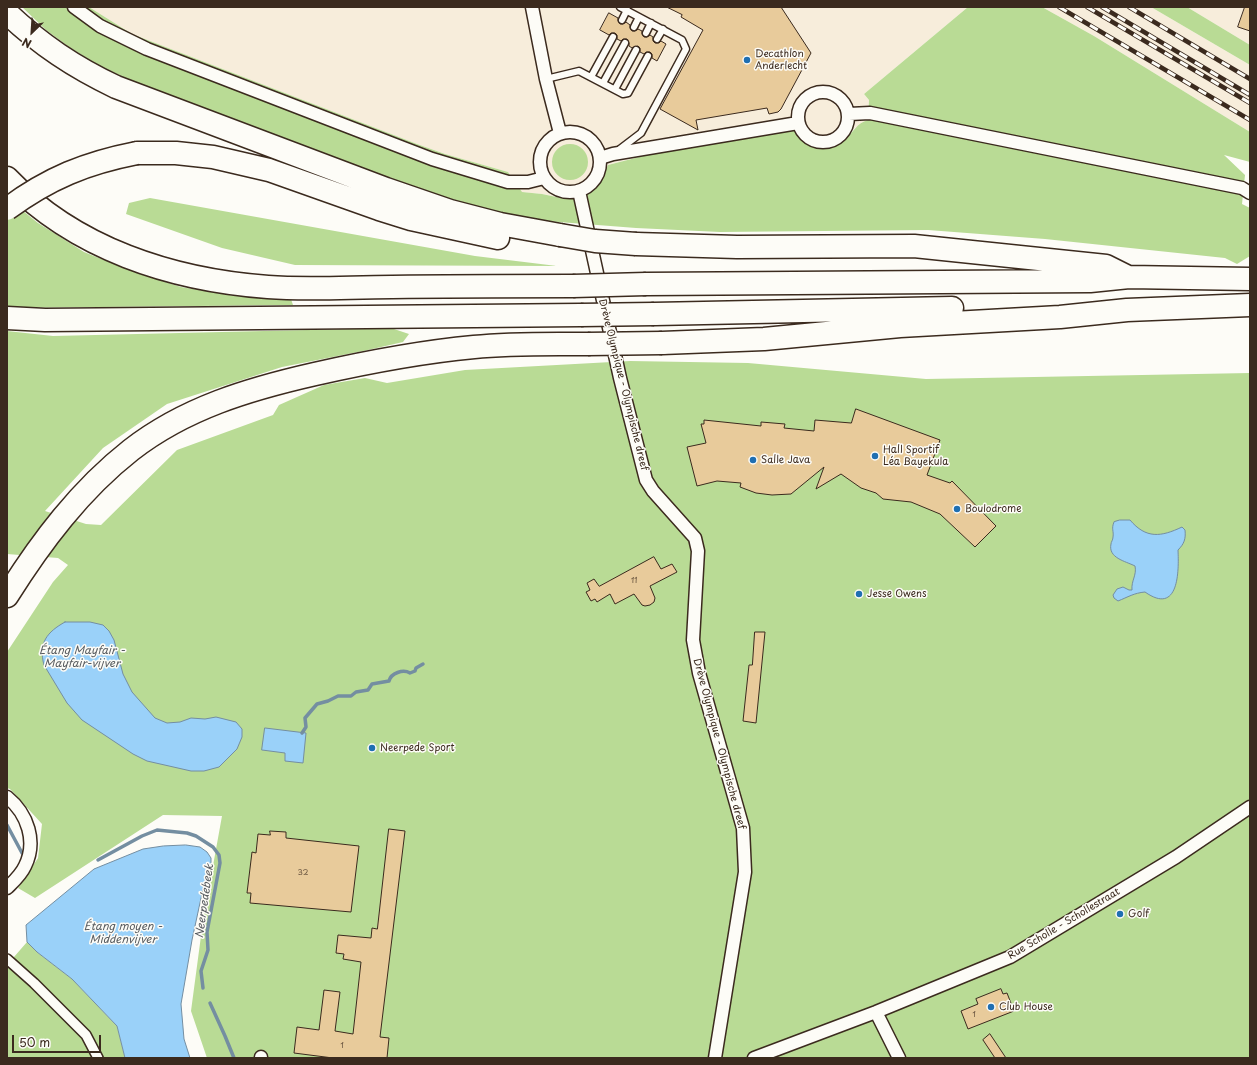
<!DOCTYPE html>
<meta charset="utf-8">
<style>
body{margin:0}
#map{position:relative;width:1257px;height:1065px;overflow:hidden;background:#fdfcf7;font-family:"Playpen Sans",sans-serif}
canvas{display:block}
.frame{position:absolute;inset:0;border:8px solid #3b2a1e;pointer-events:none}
.north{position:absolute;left:12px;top:12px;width:40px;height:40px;-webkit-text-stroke:3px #fdfcf7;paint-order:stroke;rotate:205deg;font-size:11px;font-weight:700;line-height:16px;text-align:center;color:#3b2a1e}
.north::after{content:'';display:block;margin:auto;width:14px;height:18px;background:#3b2a1e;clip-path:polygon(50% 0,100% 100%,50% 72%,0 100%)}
.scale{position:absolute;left:12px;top:1035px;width:89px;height:18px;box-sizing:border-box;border:2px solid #3b2a1e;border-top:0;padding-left:5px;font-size:12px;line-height:14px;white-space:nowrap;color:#3b2a1e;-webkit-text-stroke:3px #fdfcf7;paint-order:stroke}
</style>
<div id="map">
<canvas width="1257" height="1065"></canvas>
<div class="frame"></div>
<div class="north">N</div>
<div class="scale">50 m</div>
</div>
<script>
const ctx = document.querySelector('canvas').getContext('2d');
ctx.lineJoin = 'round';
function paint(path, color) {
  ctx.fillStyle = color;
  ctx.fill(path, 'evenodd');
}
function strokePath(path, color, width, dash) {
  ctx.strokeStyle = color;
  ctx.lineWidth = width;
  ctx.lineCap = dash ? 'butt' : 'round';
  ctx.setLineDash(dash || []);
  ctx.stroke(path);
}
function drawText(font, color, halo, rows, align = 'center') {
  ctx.font = font + ' "Playpen Sans",sans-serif';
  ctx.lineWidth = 3;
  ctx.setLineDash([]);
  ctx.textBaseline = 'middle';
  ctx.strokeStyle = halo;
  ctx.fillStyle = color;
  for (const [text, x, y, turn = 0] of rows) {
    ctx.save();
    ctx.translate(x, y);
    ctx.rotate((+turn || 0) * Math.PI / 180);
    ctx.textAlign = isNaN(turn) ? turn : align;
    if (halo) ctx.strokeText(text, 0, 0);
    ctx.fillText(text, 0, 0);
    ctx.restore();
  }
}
paint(new Path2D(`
 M89,7H968L864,94L869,100L868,120L855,128L844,140L830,147L816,146L805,140L794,129L647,155L608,165L597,186L585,195L566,199L542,194L521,192L508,172L445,154L417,144L132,34Z
 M1042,7H1151L1250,65V132L1094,36Z
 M1187,7H1250V45Z`), '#f7eddb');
paint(new Path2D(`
 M22,7H89L132,34L417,144L445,154L508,172L522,192L542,194L566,199L585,195L597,186L608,165L647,155L794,128C797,132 801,137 805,140C816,149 833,150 845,140C853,132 857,123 868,120L869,100L864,94L968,7H1042L1094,36L1250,132V162L1224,155L1245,175L1242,204L1250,208V256L1237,264L1225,258L1045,239L928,230L720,232L636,228L546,221L490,210L434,194L388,178L141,85L100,66L69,47L46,30Z
 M1151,7H1187L1250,45V65Z
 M552 162a18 18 0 1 1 36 0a18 18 0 1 1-36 0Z
 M7,198L38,223L84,252L134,272L181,287L235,296L291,299L293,305L7,308Z
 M150,198L475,256L557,266L295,265L222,248L126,214L129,203Z
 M391,328L409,334L403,342L368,350L282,367L167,404L103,448L45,511L86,524L101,525L177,450L273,415L279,405L324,385L365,378L387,383L465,370L630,361L748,363L926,379L1250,373V1058H207L191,1011L203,921L222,816L163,815L35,898L18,888L38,858L42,824L10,789L7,788V652L53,582L68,565L58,558L7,554V331L53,336Z
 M27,942L37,952L72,979L117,1026L125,1058H7V965Z`), '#b9db95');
const water = new Path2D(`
 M1120,520H1130C1146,539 1161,537 1182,527L1185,530C1186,539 1184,544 1178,550C1179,571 1179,616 1145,592C1134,593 1128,597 1118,601L1114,598L1113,595L1117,589L1123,587L1129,590H1132C1131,581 1137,575 1135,566C1125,561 1108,558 1111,544C1111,542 1113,540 1113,537C1114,531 1111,529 1114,522Z
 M65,622H90L103,625L109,631L114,640L123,674L132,692L155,718L167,723L180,722L191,718L205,719L216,717L236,722L242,729V737L237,749L219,767L204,771H191L147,761L133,754L82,720L67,703L44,665C38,643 47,632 65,622Z
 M265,728L306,733L303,763L285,761V753L262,750Z
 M186,845L200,847L207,852L211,858V868L203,889L192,940L181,1004L184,1039L190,1058H125L117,1026L72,979L37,952L27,942L26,925L94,869L143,849L163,846Z`);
paint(water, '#9ad1f9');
strokePath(water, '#748ea1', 1);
strokePath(new Path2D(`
 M302,733L306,727L305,718L317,704L328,701L338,696H351L356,692L368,690L372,684L389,681C391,673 403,669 410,673L415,671L416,668L423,664
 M7,825L22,853
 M98,860L142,836L157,830L187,833L196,836L213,847L219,855L220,863L207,932L208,950L201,971L203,988
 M210,1003L225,1036L234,1058`), '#748ea1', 3.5);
const building = new Path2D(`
 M667,7H781L811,53L781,109L778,112L769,114L767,108L696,120L698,130L660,109L703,30L681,17L682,15Z
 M1245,7H1250V31L1238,27Z
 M609,13L618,18V21L620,24H623L626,22L630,25V28L632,31H635L638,29L642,31V34L644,37H647L650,35L653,37V41L655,43H659L661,41L666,44L657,61L652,58V54L650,52H646L644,54L640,52V48L638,46L632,48L629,46V43L627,39H623L621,41L617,39V35L615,33H611L609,35L600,30Z
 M856,409L940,440L927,475L950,483L952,481L996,526L975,547L940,514L911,502L883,499L876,493L861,488L841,474L816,489L824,467L791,494L772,495L756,493L740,487L741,483L717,481L697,486L687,447L706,443L701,424H704V420L761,426V422L785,424L784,428L814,431L815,420L851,423Z
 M654,557L661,569L672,564L677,572L650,586L655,598L654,602L650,605L645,606L642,605L634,594L615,604L610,594L597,602L595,599L591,601L586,592L590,590L587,583L594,579L599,586Z
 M755,632H765L756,723L743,721L749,665H752Z
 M389,829L405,831L380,1037L389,1038L387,1058H333L294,1053L297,1027L319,1030L324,990L340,992L335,1031L353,1034L361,962L343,959L344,954L336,953L338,935L371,938L372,928L377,929Z
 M270,831L286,832V838L359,846L351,912L250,903L251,893H247L252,852L256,853L258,834L270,835Z
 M1001,989L1003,994L1007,993L1014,1011L968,1029L961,1011L978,1004L976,999Z
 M990,1034L1006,1058H995L983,1040Z`);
paint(building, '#e8cb9b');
strokePath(building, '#3b2a1e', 1);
const service = new Path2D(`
 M622,20L627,10
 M634,27L639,17
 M646,33L651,23
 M657,39L663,29
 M591,77L613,37
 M546,79L579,71L623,94L628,93L648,56
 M603,83L625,43
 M615,89L636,50
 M620,149L641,133L686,49L682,40L620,7`);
const pedestrian = new Path2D(`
 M7,959L34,983L86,1035L98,1058`);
const minor = new Path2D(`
 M74,7L100,26L147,49L432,159L508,182H528L544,178
 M532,7L546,79L560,133
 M798 117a25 25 0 1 1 50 0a25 25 0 1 1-50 0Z
 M849,114L870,113L1242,188L1250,193
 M540 162a30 30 0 1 1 60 0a30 30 0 1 1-60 0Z
 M600,158L613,154L798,123
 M579,191L620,378L646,480L653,491L695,538L698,551L693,640L699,673L743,828L745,872L715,1058
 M7,797C28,814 37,842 25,866C21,875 14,881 7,888
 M876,1012L899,1058
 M261,1057V1058
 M754,1058L876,1012L1010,957L1176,857L1250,807`);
const motorway = new Path2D(`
 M7,13C41,45 74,67 116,87L386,189L450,211L500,224L560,235
 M137,153H176L213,157L269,170L379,209L411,219L498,238
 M7,178C75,249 172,280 268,287C309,290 351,287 392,287C453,286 513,286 573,286
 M636,244L737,247L914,246L1106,266L1126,276
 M646,284L1090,281L1129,277L1250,279
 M654,314L952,308
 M7,318L45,320L581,315
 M662,343L764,339L900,326L1060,317L1127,310L1250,305
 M7,596C41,542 80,490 131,450C185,408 249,389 315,374C368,362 420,352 474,347C512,343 550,344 588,344`);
strokePath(service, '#3b2a1e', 9);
strokePath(pedestrian, '#3b2a1e', 12);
strokePath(minor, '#3b2a1e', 15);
strokePath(motorway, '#3b2a1e', 25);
strokePath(service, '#fdfcf7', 6);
strokePath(pedestrian, '#fdfcf7', 9);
strokePath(minor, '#fdfcf7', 12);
strokePath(motorway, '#fdfcf7', 22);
const rail = new Path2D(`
 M1059,7L1250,120
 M1087,7L1250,103
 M1102,7L1250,95
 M1129,7L1250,79`);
strokePath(rail, '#3b2a1e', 4.5);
strokePath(rail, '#fdfcf7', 3, [9]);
const motorwayBridge = new Path2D(`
 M7,209C49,178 86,163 137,153
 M560,235L595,241L636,244
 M573,286L646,284
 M581,315L654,314
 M588,344L662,343`);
strokePath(motorwayBridge, '#3b2a1e', 25, []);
strokePath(motorwayBridge, '#fdfcf7', 22);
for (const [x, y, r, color] of [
 [747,60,4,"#1f6fb2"],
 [875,456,4,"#1f6fb2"],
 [753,460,4,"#1f6fb2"],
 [957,509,4,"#1f6fb2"],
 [859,594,4,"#1f6fb2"],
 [372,748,4,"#1f6fb2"],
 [1120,914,4,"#1f6fb2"],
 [991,1007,4,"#1f6fb2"]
]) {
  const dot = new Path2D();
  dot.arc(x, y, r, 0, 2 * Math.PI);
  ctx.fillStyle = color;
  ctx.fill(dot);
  strokePath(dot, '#fdfcf7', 1.5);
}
drawText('8px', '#66523d', null, [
 ["11",634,581],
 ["32",303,873],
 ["1",974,1015],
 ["1",342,1046]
]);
drawText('10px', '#3b2a1e', '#fdfcf7', [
 ["Decathlon",755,54],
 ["Anderlecht",755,66],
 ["Hall Sportif",883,450],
 ["Léa Bayekula",883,462],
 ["Salle Java",761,460],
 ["Boulodrome",965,509],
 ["Jesse Owens",867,594],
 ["Neerpede Sport",380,748],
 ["Golf",1128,914],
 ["Club House",999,1007]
], 'left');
drawText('10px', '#3b2a1e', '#fdfcf7', [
 ["Drève Olympique - Olympische dreef",623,385,76],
 ["Drève Olympique - Olympische dreef",719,744,75],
 ["Rue Scholle - Schollestraat",1064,924,-31]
]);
drawText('italic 11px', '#585c60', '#fdfcf7', [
 ["Étang Mayfair -",82,651],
 ["Mayfair-vijver",82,664],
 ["Neerpedebeek",205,901,-82],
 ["Étang moyen -",123,927],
 ["Middenvijver",123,940]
]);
</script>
